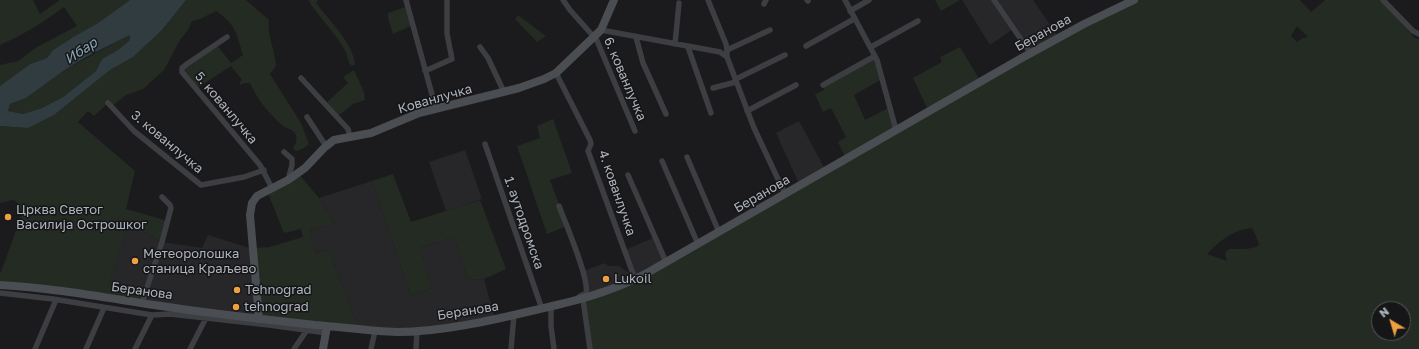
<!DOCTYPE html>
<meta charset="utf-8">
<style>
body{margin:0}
#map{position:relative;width:1419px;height:349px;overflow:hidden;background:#1b1b1d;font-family:"Golos Text",sans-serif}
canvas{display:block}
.north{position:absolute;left:1371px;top:301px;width:40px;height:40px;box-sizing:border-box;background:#161618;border:1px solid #53555a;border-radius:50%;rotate:322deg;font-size:11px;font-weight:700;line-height:16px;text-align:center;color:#aeb4bc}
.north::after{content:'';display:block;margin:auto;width:14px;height:18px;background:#eea042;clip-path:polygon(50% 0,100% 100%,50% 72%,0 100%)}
</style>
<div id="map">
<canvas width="1419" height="349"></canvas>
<div class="north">N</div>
</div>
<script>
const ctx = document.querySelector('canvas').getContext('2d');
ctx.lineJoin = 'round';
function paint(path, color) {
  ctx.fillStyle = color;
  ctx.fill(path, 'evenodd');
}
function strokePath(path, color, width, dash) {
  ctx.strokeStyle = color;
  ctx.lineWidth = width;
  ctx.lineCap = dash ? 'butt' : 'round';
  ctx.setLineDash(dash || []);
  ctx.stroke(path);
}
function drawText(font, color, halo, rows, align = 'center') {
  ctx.font = font + ' "Golos Text",sans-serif';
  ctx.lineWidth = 3;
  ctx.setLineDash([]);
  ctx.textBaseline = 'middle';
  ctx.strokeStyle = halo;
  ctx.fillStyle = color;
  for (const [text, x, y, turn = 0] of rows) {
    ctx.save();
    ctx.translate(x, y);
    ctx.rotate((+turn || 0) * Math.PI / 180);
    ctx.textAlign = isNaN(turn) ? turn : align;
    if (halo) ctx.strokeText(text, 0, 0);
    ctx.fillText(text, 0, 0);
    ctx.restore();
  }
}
paint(new Path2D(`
 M962,0H1033L1059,38L1031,54L1013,29L990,45Z
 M799,121L826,171L800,186L776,133Z
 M465,150L482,199L446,211L429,162Z
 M372,181L411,296L432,288L420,248L454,237L468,280L484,279L495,319L450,327L359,329L329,250L316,253L310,230L335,223L319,198Z
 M129,223L162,242L202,248L208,235L253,249L259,319L161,306L109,286Z
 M655,237L666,262L591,297L583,271L605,263L608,266H619L624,270L630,273L633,272L625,250Z`), '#27272a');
paint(new Path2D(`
 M0,0H33L40,14L60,0H130L98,23L75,36L53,50L47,58L30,64L0,86V65L18,61L37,47L77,26L64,7C44,22 23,35 0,45Z
 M186,0H246L269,20C267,36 275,49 276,66L270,74L301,123L309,144L304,148L296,151L293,148C296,143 298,139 295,133C291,128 286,129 282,125C269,114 257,99 250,83H244L241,85L239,83L242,80L231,66L196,89L182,70L216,44L231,63L243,55C236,32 236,25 216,11L200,19L192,21L188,30L180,40L164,70L143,89L126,95L111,107L108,103L94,116L88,111L78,122L135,171L126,209L168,221L162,242L129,223L109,286L146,290L142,303L0,285V273L1,272L22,214L16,201L12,200L0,203V126L28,128L54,115L110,70L133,57L162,30Z
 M309,0H318L316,3C328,19 353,43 355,64L352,66L349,63L346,52L338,39L311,5Z
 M935,0H960L941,11Z
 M1134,0H1300L1311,12L1325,0H1383L1414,38L1419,39V349H590L583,299L617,288L846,159L838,142L846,137L831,108L823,112L815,94L824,90L823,85L875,56L882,79L854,95L865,120L890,107L896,130L929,112L913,78L942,62L940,57L960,47L981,82ZM1297,26L1308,37L1303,38L1297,42L1291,36ZM1252,228L1256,236L1259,245C1252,250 1238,249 1229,249L1225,253L1227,261L1207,254C1220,241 1232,230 1252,228ZM1379,309H1403V333H1379Z
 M408,6L413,25L393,34L388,18V13Z
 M518,15L546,36L537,42L515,19Z
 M130,35V40L118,50L102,59L96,71L63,97L42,108L23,114L8,111L10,104L26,98L66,69Z
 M354,70L364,92L365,100L353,104L337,117L325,104L348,83L343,77Z
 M553,119L572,173L550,180L567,226L547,234L517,146L540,138L537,126Z
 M298,173L319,198L335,223L310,230L316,253L329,250L359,329L259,319L253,249L265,247L266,248L303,237L301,229L284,233L267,191Z
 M393,174L411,222L480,200L506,269L484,279L468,280L454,237L420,248L432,288L411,296L372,181Z`), '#232b23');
paint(new Path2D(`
 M130,0H186L162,30L133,57L110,70L54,115L28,128L0,126V86L30,64L47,58L53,50L75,36L98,23ZM130,35V40L118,50L102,59L96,71L63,97L42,108L23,114L8,111L10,104L26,98L66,69L86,57Z`), '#313c41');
strokePath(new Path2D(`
 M406,0L436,109
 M563,0L570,10L594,37
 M708,0L726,44L727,50V57
 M807,0L808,1
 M845,0L877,60L896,130
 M994,0L1031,54
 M1383,0L1413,31L1419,34
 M764,4L766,0
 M850,11L869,0
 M601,30L720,52L727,57L754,128L785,194
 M595,36L635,131
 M227,37L187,64L182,68V72L260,165L272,188
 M636,37L643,63L666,114
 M675,44L679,3
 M806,46L854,19
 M480,47L488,58L504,92
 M688,47L711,113
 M871,47L918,21
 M727,50L770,30
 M425,71L452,59L447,34V0
 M556,73L590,140L591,144L588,151L635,279
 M301,78L348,129L350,137
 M736,79L785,55
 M823,85L875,56
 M713,88L736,82
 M108,103L134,131L201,185L244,177L264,170
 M747,111L796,85
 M307,117L326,146
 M485,144L542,309
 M284,152L292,159V165L288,180
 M687,157L719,232
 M662,161L698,244
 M628,175L666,262
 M559,206C565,222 590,280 586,293L579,297
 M0,293L53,299L152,315L170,314L269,325L327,333
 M583,299L590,349
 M142,303L162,242L171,208L170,205L162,197
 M551,307V326L554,349
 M35,349L56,300
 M86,349L104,308
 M135,349L152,315
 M190,349L206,318
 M294,349L307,330
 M371,349L375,331
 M416,349L417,331
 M511,349L514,315`), '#3c3e42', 5.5);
strokePath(new Path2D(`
 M0,285C54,288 107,298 161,306C212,314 263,319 315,325C342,327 370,331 397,332C440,332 489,321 531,311C571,302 610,293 647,273L1020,59L1084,24L1134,0
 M259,319L250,215L252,203L257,196L288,180L305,168L325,147L334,140L371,133L419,113L519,88L544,79L556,73L601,30L614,0
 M323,349L327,326`), '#4a4d52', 8);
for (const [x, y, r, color] of [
 [8,217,4,"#eea042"],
 [135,261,4,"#eea042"],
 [606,279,4,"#eea042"],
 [237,290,4,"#eea042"],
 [236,307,4,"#eea042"]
]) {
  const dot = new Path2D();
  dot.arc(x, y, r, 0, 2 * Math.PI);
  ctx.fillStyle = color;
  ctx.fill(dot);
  strokePath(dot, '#161618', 1.5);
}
drawText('13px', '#aeb4bc', '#161618', [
 ["Беранова",1043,33,-29],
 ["6. кованлучка",625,79,67],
 ["Кованлучка",435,99,-16],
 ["5. кованлучка",226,108,50],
 ["3. кованлучка",167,142,40],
 ["4. кованлучка",617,193,71],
 ["Беранова",762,194,-30],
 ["1. аутодромска",524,223,71],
 ["Беранова",142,291,8],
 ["Беранова",468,311,-9]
]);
drawText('13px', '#aeb4bc', '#161618', [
 ["Црква Светог",16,210],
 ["Василија Острошког",16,225],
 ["Метеоролошка",143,254],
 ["станица Краљево",143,269],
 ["Lukoil",614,279],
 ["Tehnograd",245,290],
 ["tehnograd",244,307]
], 'left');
drawText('italic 14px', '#87a5b5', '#161618', [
 ["Ибар",81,51,-33]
]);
</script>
